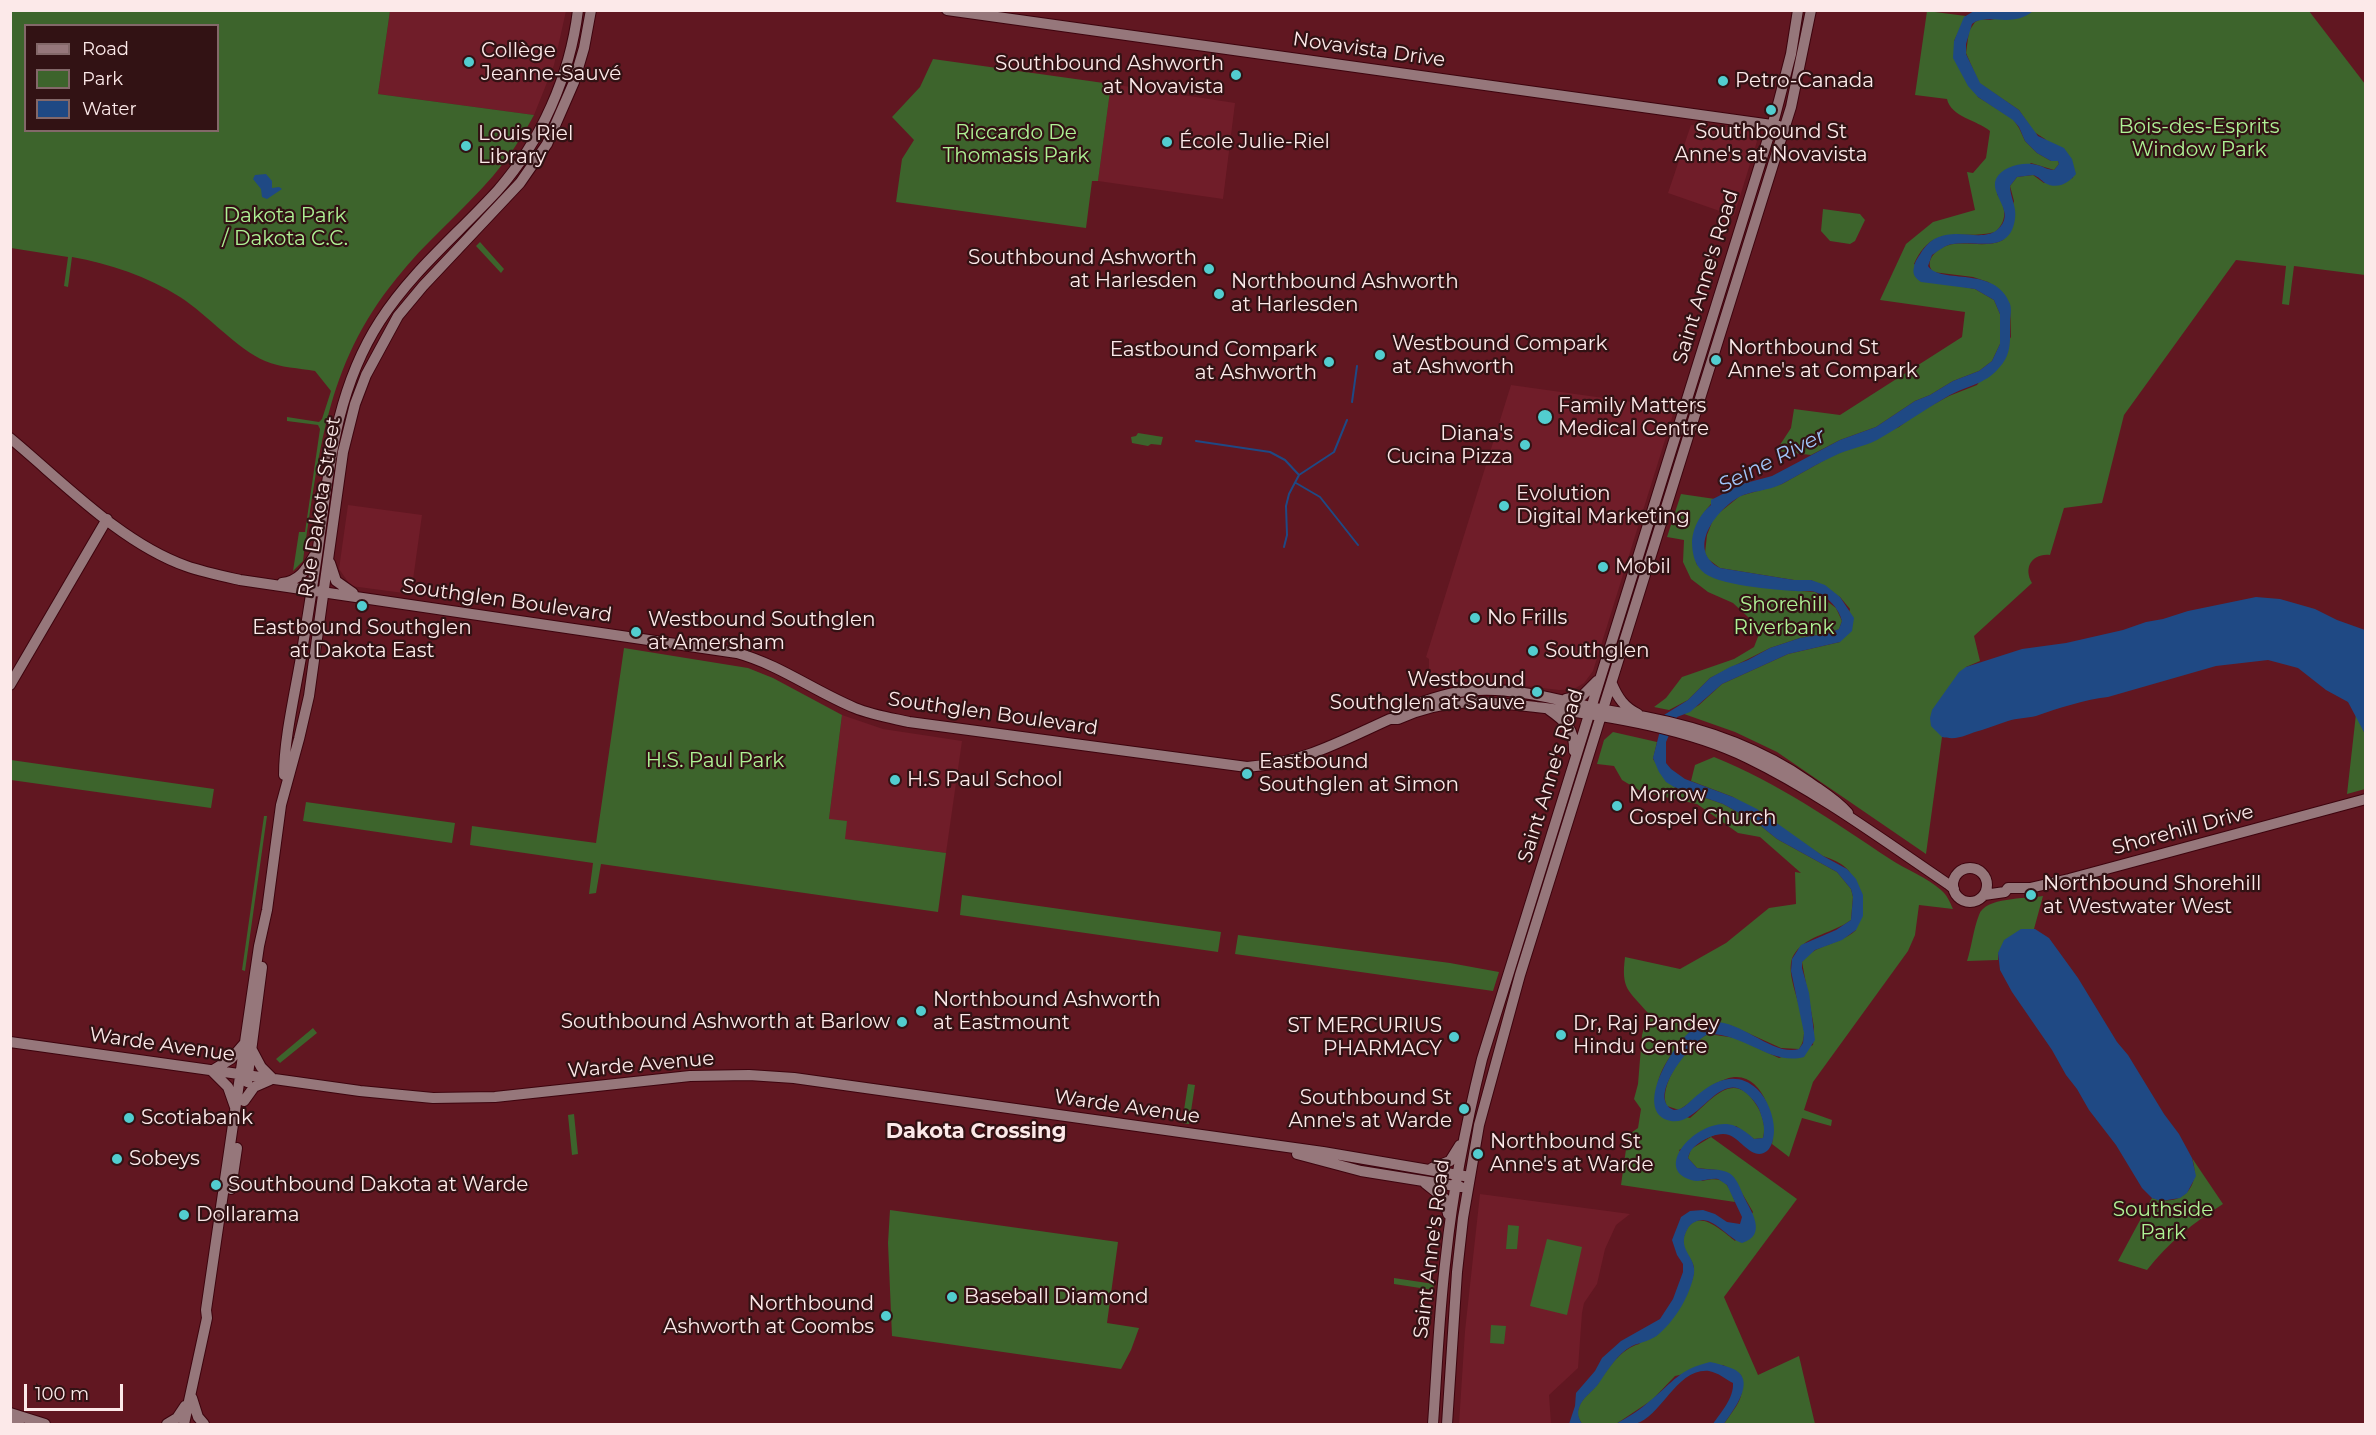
<!DOCTYPE html>
<meta charset="utf-8">
<style>
body{margin:0}
#map{position:relative;width:2376px;height:1435px;overflow:hidden;background:#611721;font-family:Montserrat,sans-serif}
canvas{display:block}
.frame{position:absolute;inset:0;border:12px solid #fce9e9;pointer-events:none}
.legend{position:absolute;left:24px;top:24px;width:195px;height:108px;box-sizing:border-box;background:#321214;border:2px solid #836869;margin:0;padding:8px 10px;list-style:none;font-size:18px;color:#fce9e9}
.legend li{display:flex;align-items:center;gap:12px;height:30px}
.legend b{width:30px;border:2px solid #836869}
.scale{position:absolute;left:24px;top:1384px;width:99px;height:27px;box-sizing:border-box;border:3px solid #fce9e9;border-top:0;padding-left:8px;font-size:18px;line-height:21px;white-space:nowrap;color:#fce9e9;-webkit-text-stroke:4px #321214;paint-order:stroke}
</style>
<div id="map">
<canvas width="2376" height="1435"></canvas>
<div class="frame"></div>
<ul class="legend">
<li><b style="height:8px;background:#96777b"></b>Road</li>
<li><b style="height:16px;background:#3d642c"></b>Park</li>
<li><b style="height:16px;background:#1f4984"></b>Water</li>
</ul>
<div class="scale">100 m</div>
</div>
<script>
const ctx = document.querySelector('canvas').getContext('2d');
ctx.lineJoin = 'round';
function paint(path, color) {
  ctx.fillStyle = color;
  ctx.fill(path, 'evenodd');
}
function strokePath(path, color, width, dash) {
  ctx.strokeStyle = color;
  ctx.lineWidth = width;
  ctx.lineCap = dash ? 'butt' : 'round';
  ctx.setLineDash(dash || []);
  ctx.stroke(path);
}
function drawText(font, color, halo, rows, align = 'center') {
  ctx.font = font + ' Montserrat,sans-serif';
  ctx.lineWidth = 4.5;
  ctx.setLineDash([]);
  ctx.textBaseline = 'middle';
  ctx.strokeStyle = halo;
  ctx.fillStyle = color;
  for (const [text, x, y, turn = 0] of rows) {
    ctx.save();
    ctx.translate(x, y);
    ctx.rotate((+turn || 0) * Math.PI / 180);
    ctx.textAlign = isNaN(turn) ? turn : align;
    if (halo) ctx.strokeText(text, 0, 0);
    ctx.fillText(text, 0, 0);
    ctx.restore();
  }
}
paint(new Path2D(`
 M390,11H566L554,65L534,115L378,94Z
 M1111,84L1235,103L1223,199L1098,181Z
 M1691,125L1729,127L1755,133L1758,138L1734,216L1668,193Z
 M1511,385L1675,408L1593,671L1584,683L1574,689L1559,690L1484,681L1458,682L1433,687L1429,673V659L1426,657Z
 M348,505L422,515L411,594L351,586L339,569Z
 M842,715L883,729L962,741L946,853L844,839L829,819Z
 M1480,1194L1630,1214L1616,1225L1605,1249L1597,1284L1584,1303L1582,1313L1578,1368L1549,1395L1551,1424H1459L1465,1331Z`), '#701d29');
paint(new Path2D(`
 M2033,10L2309,11L2365,84V275L2294,266L2289,305L2282,304L2286,266L2236,260L2124,415L2102,503L2064,508L2050,555C2032,553 2023,568 2032,583L1974,636L1980,661L1966,667L1942,737L1926,854L1777,752L1735,732L1684,714L1699,705L1722,684L1788,654L1840,642L1850,609L1840,597L1811,580H1794L1720,568L1708,559L1705,553L1707,535L1714,517L1740,496L1782,484L1830,457L1899,427L1916,414L1949,396L1977,385L2011,337L2010,305L2000,290L1988,282L1973,277L1933,272C1922,259 1941,245 1954,244C1971,242 1986,248 2003,240L2014,201L2010,186L2017,177L2033,175L2044,183L2073,178L2045,139L2034,132L2019,110L1979,83L1966,53L1969,31L1975,22L1981,19L1990,20Z
 M11,11H390L378,94L534,115C522,137 509,157 493,176C462,212 425,242 396,279C325,366 319,455 303,561L293,571L299,532H305L320,429L318,425L287,421V417L319,422L322,419L331,391L315,371C299,368 281,368 265,361C237,349 208,315 180,297C147,276 110,264 72,257L68,287L64,286L68,257L11,248ZM26,26H218V130H26Z
 M1927,11L1966,16L1954,41L1978,97L2013,119L2019,128L2025,141L2037,153L2051,161H2058L2059,164L2054,170L2031,163L1997,194C2006,207 2008,221 1995,232C1962,241 1933,221 1914,264L1964,287L1975,289L1994,300L2000,314V344L1992,361L1979,371L1953,381L1930,395L1915,401L1876,427L1840,440L1811,455L1776,451L1791,428L1794,409L1840,415L1962,337L1965,312L1880,300L1906,244L1933,222L1975,210L1967,172L1973,173L1986,158L1990,131C1977,120 1951,117 1947,99L1915,95Z
 M933,59L1111,84L1098,181H1092L1086,228L896,202L902,159L914,140L892,117L920,87Z
 M1823,209L1860,214L1865,220L1855,241L1850,244L1830,241L1821,231Z
 M480,242L504,269L501,273L476,246Z
 M1138,433L1163,437L1161,445L1151,444L1148,446L1132,443L1131,437L1136,436Z
 M1681,494L1715,499C1712,503 1709,506 1706,510C1692,527 1692,545 1697,565L1788,590L1815,592L1836,608L1842,621L1839,629L1830,633L1800,638L1770,648L1710,678L1688,700L1669,710L1654,707L1666,698L1682,677L1734,659L1754,647L1761,629L1733,603L1708,592L1691,579L1683,562L1684,540L1667,537Z
 M624,648L748,668L773,678L842,715L829,819L847,821L845,839L946,853L938,912L601,864L596,893L589,894L593,863L470,845L472,826L596,843Z
 M2356,714L2365,734V789L2347,794Z
 M1613,732L1657,742L1653,759L1674,787L1723,804L1756,822L1777,839L1837,872L1851,889L1853,897L1851,920C1834,933 1807,935 1795,953C1778,976 1818,1025 1799,1049L1781,1048L1730,1025L1691,1030C1669,1058 1654,1071 1656,1108L1690,1118C1711,1101 1734,1067 1757,1106C1763,1115 1766,1128 1763,1138L1754,1139L1736,1126L1679,1150L1702,1181C1723,1176 1728,1182 1735,1202L1621,1185L1628,1135L1638,1128L1641,1109L1634,1099L1638,1084L1642,1035L1648,1013C1628,990 1621,989 1625,957L1680,969L1726,943L1769,908L1796,904L1795,872L1801,873L1760,837L1738,833L1697,804L1642,792L1622,780L1614,766L1597,764L1604,740Z
 M1714,757C1778,783 1833,821 1890,859C1905,869 1928,878 1941,890C1947,895 1950,902 1953,909L1919,905L1915,935L1908,951L1813,1082L1804,1110L1832,1120L1831,1126L1802,1118L1789,1157L1772,1144C1777,1119 1761,1066 1726,1079C1705,1086 1696,1100 1679,1110L1667,1106C1657,1085 1689,1043 1708,1034L1736,1038L1779,1058L1813,1045L1814,1027L1802,962C1814,944 1840,945 1856,930C1855,915 1858,881 1848,870C1842,863 1832,859 1823,856L1733,797L1691,781L1695,765Z
 M11,760L214,789L211,808L11,780Z
 M306,802L455,823L452,843L303,821Z
 M264,816H267L245,971L242,970Z
 M962,895L1221,932L1218,952L960,915Z
 M2043,896L2034,929H2028L1998,953V960L1967,961C1972,946 1973,930 1979,915C1985,897 2025,899 2043,896Z
 M1238,935L1450,963L1499,972L1493,991L1235,954Z
 M313,1028L317,1033L280,1063L276,1059Z
 M1188,1084L1195,1085L1189,1124L1182,1123Z
 M574,1114L578,1154L572,1155L568,1115Z
 M1711,1137L1797,1199L1724,1297L1758,1375L1799,1356L1815,1424H1724C1736,1406 1746,1398 1741,1375L1723,1365L1675,1376L1652,1400L1616,1424H1582C1580,1420 1577,1417 1578,1411C1580,1398 1593,1392 1599,1382C1609,1367 1621,1349 1639,1344L1687,1291C1691,1284 1694,1277 1694,1269C1694,1261 1686,1255 1684,1247C1682,1241 1684,1235 1687,1229C1699,1208 1723,1232 1735,1241L1753,1212L1732,1176L1717,1170L1697,1168L1688,1158L1691,1149Z
 M2192,1158L2223,1204C2193,1223 2168,1243 2147,1270L2118,1261L2152,1198C2181,1208 2202,1187 2192,1158Z
 M890,1210L1118,1242L1107,1323L1139,1328L1131,1350L1121,1369L892,1336L888,1243Z
 M1508,1225L1519,1226L1517,1249H1506Z
 M1547,1239L1582,1247L1567,1315L1530,1306Z
 M1394,1278L1434,1284L1433,1290L1394,1284Z
 M1491,1325L1506,1326L1504,1344L1490,1343Z`), '#3d642c');
paint(new Path2D(`
 M2003,10L2033,11C2012,29 1987,12 1972,24L1966,44V54L1980,83L2019,110L2038,136L2064,148L2072,159L2076,174C2069,183 2057,190 2045,183C2041,180 2039,177 2033,175L2017,177L2010,186C2010,197 2017,207 2015,219C2010,255 1976,240 1953,244C1945,245 1938,251 1932,255L1928,266C1941,285 1996,265 2010,304C2012,310 2010,317 2010,323C2010,341 2012,355 1998,369C1985,384 1967,386 1950,395C1925,409 1902,426 1877,440C1863,447 1848,449 1834,456C1816,464 1799,475 1782,484C1768,491 1750,491 1739,497C1715,511 1686,550 1720,568L1794,580H1811L1825,585L1840,597L1854,618L1852,631L1840,642L1788,654L1722,684L1690,712L1677,717L1666,742V763L1671,769L1685,779L1733,797L1757,809L1823,856L1847,869L1856,879L1863,895V916L1856,930L1842,940L1815,950L1802,962V968L1809,993L1815,1040L1804,1057C1771,1066 1744,1033 1708,1034C1691,1042 1645,1099 1674,1110C1685,1110 1691,1099 1700,1093C1718,1078 1739,1072 1757,1089C1767,1098 1774,1116 1774,1130C1774,1137 1772,1147 1767,1151C1753,1162 1741,1139 1729,1135C1720,1132 1709,1137 1702,1141C1695,1146 1690,1149 1688,1158L1697,1168C1707,1170 1720,1168 1729,1173C1737,1178 1740,1188 1744,1197C1751,1211 1768,1235 1742,1243C1729,1239 1717,1221 1703,1220C1697,1220 1691,1223 1688,1228C1675,1250 1697,1256 1694,1274C1690,1295 1676,1319 1660,1333C1652,1341 1641,1342 1632,1346C1617,1354 1608,1370 1599,1383C1593,1392 1583,1396 1579,1408C1577,1414 1579,1419 1582,1424H1569L1575,1406L1576,1393L1595,1371L1602,1358L1621,1341L1660,1319L1673,1299L1683,1272V1264L1677,1255L1672,1240L1681,1217L1690,1211L1703,1210L1715,1214L1727,1222L1740,1224L1742,1217L1727,1185L1718,1179C1709,1178 1700,1183 1691,1180C1650,1168 1702,1113 1735,1126C1742,1129 1749,1134 1754,1139L1763,1138C1765,1131 1764,1123 1761,1115C1759,1106 1753,1099 1746,1093C1719,1070 1699,1126 1671,1121C1629,1113 1677,1035 1699,1025C1733,1009 1770,1058 1799,1049L1803,1043L1804,1033L1791,971L1792,959L1801,945L1836,930L1851,920L1853,897L1851,889L1837,872L1777,839L1756,822L1723,804L1674,787L1666,782L1659,772L1653,758L1664,715L1688,700L1710,678L1730,667L1748,660L1770,648L1800,638L1830,633L1839,629L1842,621C1839,609 1828,596 1815,592C1809,590 1802,592 1796,591C1777,590 1714,585 1702,571C1694,564 1692,551 1692,541C1693,527 1701,513 1711,505V500L1742,484L1772,476L1840,440L1876,427L1915,401L1930,395L1953,381L1979,371L1992,361L2000,344V314L1994,300L1975,289L1921,282C1915,278 1912,274 1914,267C1915,260 1919,257 1922,251C1944,219 1978,245 1997,230C2018,213 1989,195 1996,179C2002,166 2024,161 2037,165C2043,166 2047,170 2054,170L2059,164L2058,161H2051L2037,153L2025,141L2019,127L2013,120L1978,97L1968,86L1953,58L1954,41L1964,17L1974,11Z
 M266,174L272,181V188L279,187L282,189L267,199L262,197L261,189L253,179L255,175Z
 M2256,597L2280,599L2315,609L2337,620L2365,630V734L2348,702L2326,690L2298,668L2268,660L2216,666L2108,697C2083,700 2059,708 2036,716C2027,718 2017,718 2008,721C1999,724 1991,727 1982,730C1966,734 1959,741 1942,737L1931,726L1930,718L1932,710L1959,672L1966,667L2022,649L2066,643L2123,630L2146,622L2163,619L2188,611Z
 M2021,929H2035L2049,938L2078,978L2117,1042L2128,1055L2164,1114L2179,1134L2192,1158L2196,1176L2187,1193L2180,1198L2161,1201L2152,1198L2142,1188L2116,1145L2089,1110L2077,1089L2066,1075L2052,1050L2012,992L2000,970L1998,953L2004,940Z
 M1710,1362C1717,1363 1722,1365 1728,1367C1760,1376 1735,1408 1724,1424H1713C1721,1412 1734,1398 1733,1383C1725,1379 1719,1373 1709,1371C1676,1368 1662,1417 1635,1424C1629,1426 1621,1425 1616,1424C1628,1417 1640,1410 1651,1400C1673,1382 1680,1369 1710,1362Z`), '#1f4984');
strokePath(new Path2D(`
 M1352,402L1357,366
 M1196,441L1270,452L1285,460L1299,475
 M1296,483L1320,497L1358,545
 M1284,547L1287,535L1286,506L1289,494L1299,475L1334,452L1347,420`), '#1f4984', 2);
const secondary = new Path2D(`
 M947,10L1779,126
 M10,438C63,482 121,543 186,566C203,572 222,576 240,580L737,653C780,665 814,691 855,708C872,715 891,718 909,722L1247,767C1303,763 1339,742 1390,719H1398C1449,695 1491,702 1545,708C1610,716 1689,729 1748,758C1818,792 1883,840 1948,884L1954,889
 M330,563L336,581L353,593
 M282,583C299,581 306,570 314,556
 M1612,684C1618,698 1624,707 1638,714
 M10,685L107,519
 M1566,699L1582,696L1597,681
 M1548,709C1565,721 1575,729 1574,751
 M1400,711C1425,700 1451,691 1478,690C1517,688 1563,701 1600,709C1615,712 1630,714 1645,717C1703,728 1760,748 1809,782C1823,792 1837,800 1848,813
 M284,775C284,736 297,685 303,645C309,608 315,571 320,533C330,458 338,386 380,321C412,271 458,234 498,190C541,141 570,76 578,10
 M1953 885a17 17 0 1 1 34 0a17 17 0 1 1-34 0Z
 M1984,895L2005,892L2008,888H2030L2069,879L2366,799
 M10,1042L360,1091L433,1098L495,1097L690,1076L749,1075L794,1078L1323,1152L1470,1177
 M252,1050L261,1067L273,1079
 M213,1070L231,1059L244,1044
 M212,1071L228,1087L235,1107
 M247,1082L262,967
 M244,1101L254,1087L270,1080
 M1297,1154L1361,1171L1461,1187
 M1432,1168L1450,1161L1460,1145
 M1425,1183L1445,1199L1448,1214
 M231,1189L237,1148
 M192,1398L198,1417L204,1424
 M10,1413L45,1424
 M10,1421L19,1424
 M167,1424L177,1418L185,1406
 M184,1424L207,1318L206,1310L259,946L267,910L281,805L299,739L309,696L343,452L355,404L366,375L398,316L423,286L520,183L547,144L574,82L584,48L591,10
 M1433,1424C1437,1368 1439,1312 1446,1256C1453,1189 1466,1124 1482,1059L1775,116L1791,54L1798,10
 M1447,1424L1457,1272L1463,1218L1479,1125L1520,975L1791,107L1811,10`);
strokePath(secondary, '#3d040e', 12);
strokePath(secondary, '#96777b', 10);
for (const [x, y, r, color] of [
 [469,62,6,"#52cdcf"],
 [1236,75,6,"#52cdcf"],
 [1723,81,6,"#52cdcf"],
 [1771,110,6,"#52cdcf"],
 [1167,142,6,"#52cdcf"],
 [466,146,6,"#52cdcf"],
 [1209,269,6,"#52cdcf"],
 [1219,294,6,"#52cdcf"],
 [1380,355,6,"#52cdcf"],
 [1716,360,6,"#52cdcf"],
 [1329,362,6,"#52cdcf"],
 [1545,417,8,"#52cdcf"],
 [1525,445,6,"#52cdcf"],
 [1504,506,6,"#52cdcf"],
 [1603,567,6,"#52cdcf"],
 [362,606,6,"#52cdcf"],
 [1475,618,6,"#52cdcf"],
 [636,632,6,"#52cdcf"],
 [1533,651,6,"#52cdcf"],
 [1537,692,6,"#52cdcf"],
 [1247,774,6,"#52cdcf"],
 [895,780,6,"#52cdcf"],
 [1617,806,6,"#52cdcf"],
 [2031,895,6,"#52cdcf"],
 [921,1011,6,"#52cdcf"],
 [902,1022,6,"#52cdcf"],
 [1561,1035,6,"#52cdcf"],
 [1454,1037,6,"#52cdcf"],
 [1464,1109,6,"#52cdcf"],
 [129,1118,6,"#52cdcf"],
 [1478,1154,6,"#52cdcf"],
 [117,1159,6,"#52cdcf"],
 [216,1185,6,"#52cdcf"],
 [184,1215,6,"#52cdcf"],
 [952,1297,6,"#52cdcf"],
 [886,1316,6,"#52cdcf"]
]) {
  const dot = new Path2D();
  dot.arc(x, y, r, 0, 2 * Math.PI);
  ctx.fillStyle = color;
  ctx.fill(dot);
  strokePath(dot, '#321214', 2);
}
drawText('20px', '#fce9e9', '#321214', [
 ["Novavista Drive",1369,50,8],
 ["Saint Anne's Road",1706,277,-73],
 ["Rue Dakota Street",320,507,-81],
 ["Southglen Boulevard",507,601,8],
 ["Southglen Boulevard",993,714,8],
 ["Saint Anne's Road",1551,776,-73],
 ["Shorehill Drive",2183,830,-15],
 ["Warde Avenue",162,1045,8],
 ["Warde Avenue",641,1065,-5],
 ["Warde Avenue",1127,1107,8],
 ["Saint Anne's Road",1432,1249,-83]
]);
drawText('20px', '#fce9e9', '#321214', [
 ["Collège",481,51],
 ["Jeanne-Sauvé",481,74],
 ["Southbound Ashworth",1224,64,"right"],
 ["at Novavista",1224,87,"right"],
 ["Petro-Canada",1735,81],
 ["Southbound St",1771,132,"center"],
 ["Anne's at Novavista",1771,155,"center"],
 ["Louis Riel",478,134],
 ["Library",478,157],
 ["École Julie-Riel",1179,142],
 ["Southbound Ashworth",1197,258,"right"],
 ["at Harlesden",1197,281,"right"],
 ["Northbound Ashworth",1231,282],
 ["at Harlesden",1231,305],
 ["Westbound Compark",1392,344],
 ["at Ashworth",1392,367],
 ["Northbound St",1728,348],
 ["Anne's at Compark",1728,371],
 ["Eastbound Compark",1317,350,"right"],
 ["at Ashworth",1317,373,"right"],
 ["Family Matters",1558,406],
 ["Medical Centre",1558,429],
 ["Diana's",1513,434,"right"],
 ["Cucina Pizza",1513,457,"right"],
 ["Evolution",1516,494],
 ["Digital Marketing",1516,517],
 ["Mobil",1615,567],
 ["No Frills",1487,618],
 ["Westbound Southglen",648,620],
 ["at Amersham",648,643],
 ["Eastbound Southglen",362,628,"center"],
 ["at Dakota East",362,651,"center"],
 ["Southglen",1545,651],
 ["Westbound",1525,680,"right"],
 ["Southglen at Sauve",1525,703,"right"],
 ["Eastbound",1259,762],
 ["Southglen at Simon",1259,785],
 ["H.S Paul School",907,780],
 ["Morrow",1629,795],
 ["Gospel Church",1629,818],
 ["Northbound Shorehill",2043,884],
 ["at Westwater West",2043,907],
 ["Northbound Ashworth",933,1000],
 ["at Eastmount",933,1023],
 ["Southbound Ashworth at Barlow",890,1022,"right"],
 ["Dr, Raj Pandey",1573,1024],
 ["Hindu Centre",1573,1047],
 ["ST MERCURIUS",1442,1026,"right"],
 ["PHARMACY",1442,1049,"right"],
 ["Southbound St",1452,1098,"right"],
 ["Anne's at Warde",1452,1121,"right"],
 ["Scotiabank",141,1118],
 ["Northbound St",1490,1142],
 ["Anne's at Warde",1490,1165],
 ["Sobeys",129,1159],
 ["Southbound Dakota at Warde",228,1185],
 ["Dollarama",196,1215],
 ["Baseball Diamond",964,1297],
 ["Northbound",874,1304,"right"],
 ["Ashworth at Coombs",874,1327,"right"]
], 'left');
drawText('20px', '#aff295', '#321214', [
 ["Bois-des-Esprits",2199,127],
 ["Window Park",2199,150],
 ["Riccardo De",1016,133],
 ["Thomasis Park",1016,156],
 ["Dakota Park",285,216],
 ["/ Dakota C.C.",285,239],
 ["Shorehill",1784,605],
 ["Riverbank",1784,628],
 ["H.S. Paul Park",715,761],
 ["Southside",2163,1210],
 ["Park",2163,1233]
]);
drawText('italic 21px', '#a1c5f9', '#321214', [
 ["Seine River",1772,461,-27]
]);
drawText('bold 21px', '#fce9e9', '#321214', [
 ["Dakota Crossing",976,1132]
]);
</script>
